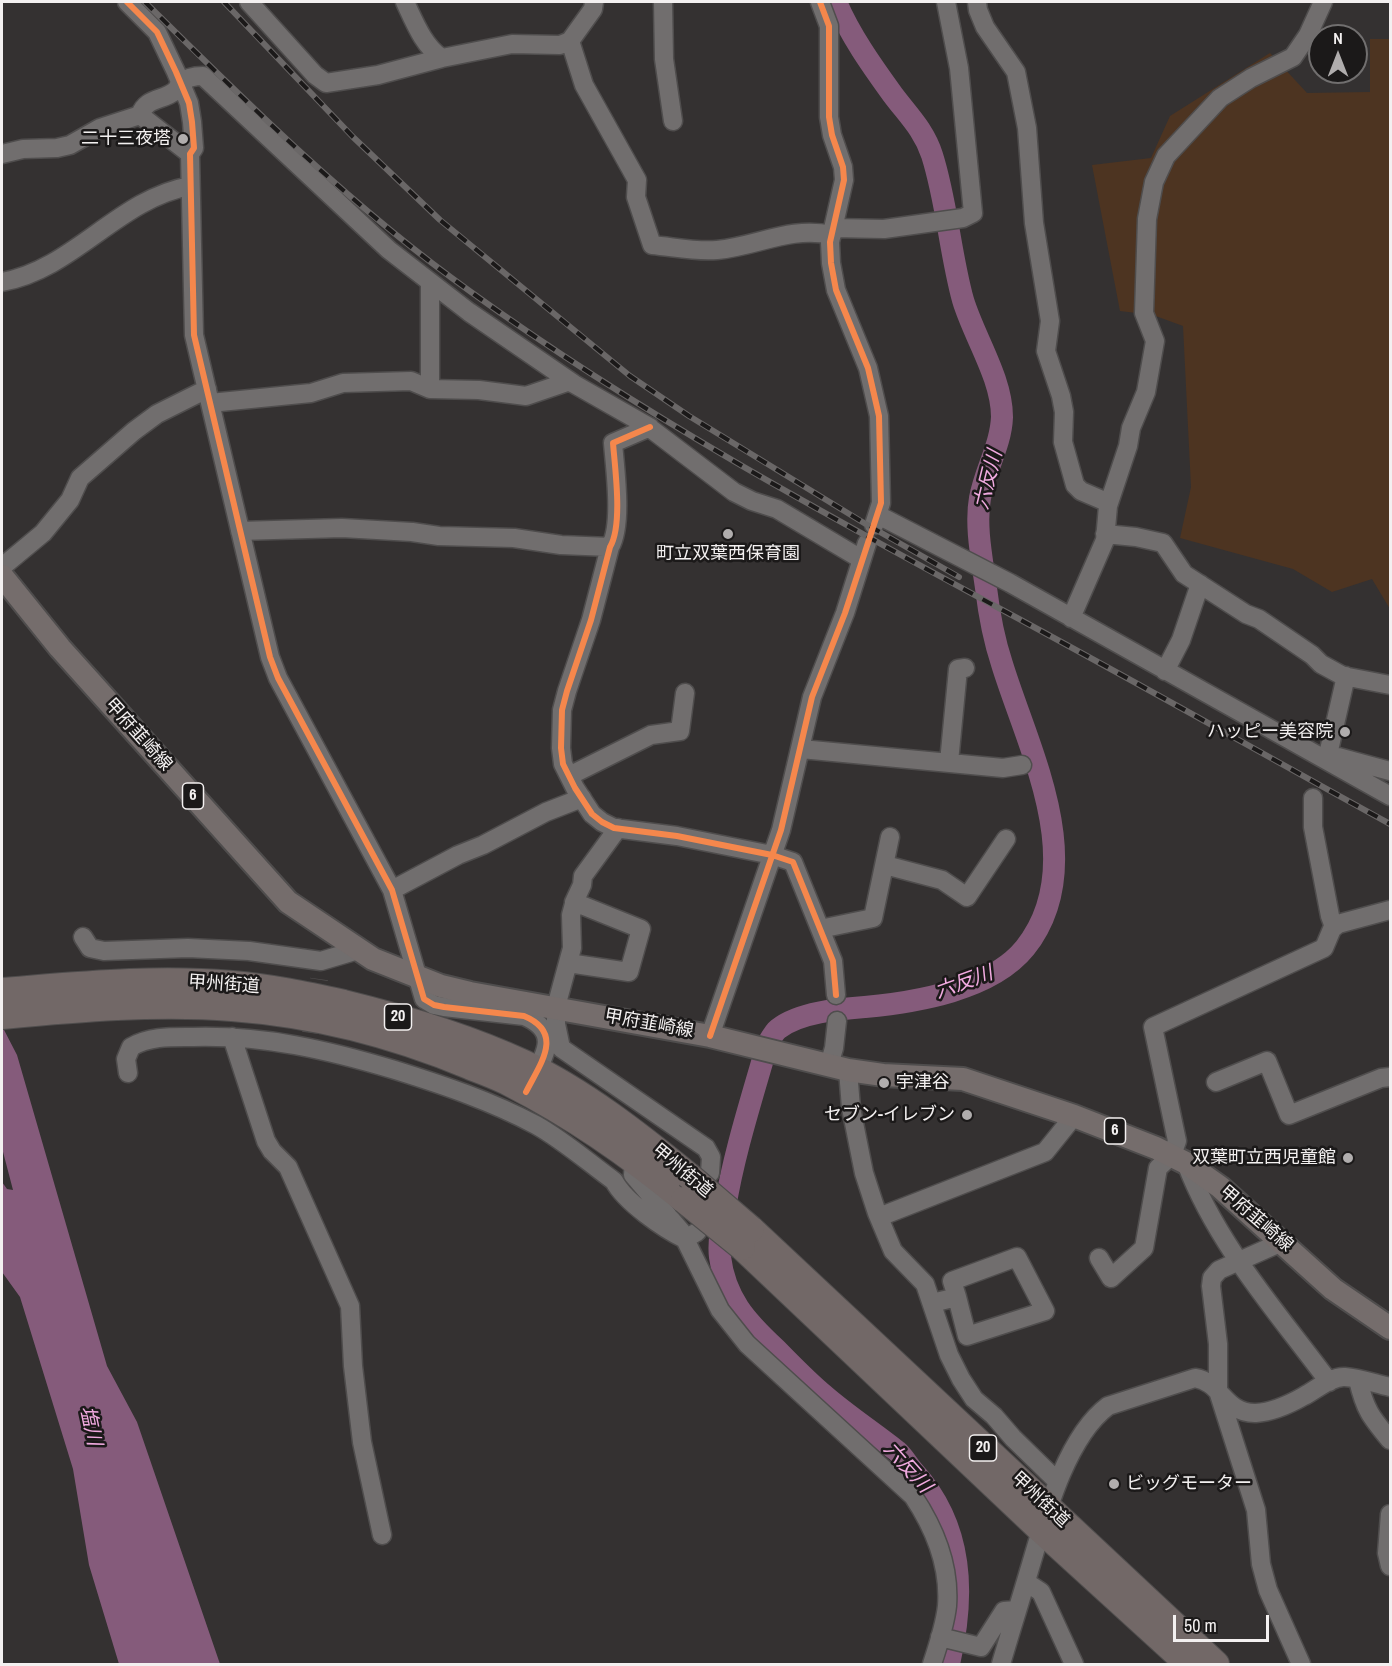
<!DOCTYPE html>
<meta charset="utf-8">
<style>
body{margin:0}
#map{position:relative;width:1392px;height:1666px;overflow:hidden;background:#343131;font-family:"Archivo Narrow",sans-serif}
canvas{display:block}
.frame{position:absolute;inset:0;border:3px solid #f3f0f0;pointer-events:none}
.north{position:absolute;left:1308px;top:24px;width:60px;height:60px;box-sizing:border-box;background:#1b1919;border:2px solid #716f6f;border-radius:50%;rotate:0deg;font-size:16px;font-weight:700;line-height:24px;text-align:center;color:#f3f0f0}
.north::after{content:'';display:block;margin:auto;width:21px;height:27px;background:#b0adad;clip-path:polygon(50% 0,100% 100%,50% 72%,0 100%)}
.scale{position:absolute;left:1173px;top:1615px;width:96px;height:27px;box-sizing:border-box;border:3px solid #f3f0f0;border-top:0;padding-left:8px;font-size:18px;line-height:21px;white-space:nowrap;color:#f3f0f0;-webkit-text-stroke:4px #1b1919;paint-order:stroke}
</style>
<div id="map">
<canvas width="1392" height="1666"></canvas>
<div class="frame"></div>
<div class="north">N</div>
<div class="scale">50 m</div>
</div>
<script>
const ctx = document.querySelector('canvas').getContext('2d');
ctx.lineJoin = 'round';
function paint(path, color) {
  ctx.fillStyle = color;
  ctx.fill(path, 'evenodd');
}
function strokePath(path, color, width, dash) {
  ctx.strokeStyle = color;
  ctx.lineWidth = width;
  ctx.lineCap = dash ? 'butt' : 'round';
  ctx.setLineDash(dash || []);
  ctx.stroke(path);
}
function drawText(font, color, halo, rows, align = 'center') {
  ctx.font = font + ' "Archivo Narrow","Noto Sans JP",sans-serif';
  ctx.lineWidth = 5;
  ctx.setLineDash([]);
  ctx.textBaseline = 'middle';
  ctx.strokeStyle = halo;
  ctx.fillStyle = color;
  for (const [text, x, y, turn = 0] of rows) {
    ctx.save();
    ctx.translate(x, y);
    ctx.rotate((+turn || 0) * Math.PI / 180);
    ctx.textAlign = isNaN(turn) ? turn : align;
    if (halo) ctx.strokeText(text, 0, 0);
    ctx.fillText(text, 0, 0);
    ctx.restore();
  }
}
paint(new Path2D(`
 M1370,39H1390V609L1372,579L1332,592L1293,569L1180,538L1191,487L1183,326L1153,315L1120,311L1092,165L1151,158L1170,116L1270,53L1307,93L1370,92Z`), '#4d3421');
paint(new Path2D(`
 M2,1026L17,1055L107,1366L137,1422L220,1664H119L89,1565L73,1469L20,1297L2,1272V1182L7,1189L13,1190L2,1148Z`), '#855b7b');
strokePath(new Path2D(`
 M836,2C850,35 872,66 893,95C908,115 924,130 932,155C947,202 950,253 963,300C974,337 1002,378 1002,417C1001,445 985,470 980,498C975,526 982,559 986,588C989,613 994,640 1002,664C1028,749 1091,865 1025,948C991,990 917,1002 865,1007C839,1009 799,1012 778,1029C774,1032 770,1040 767,1045C752,1098 734,1153 725,1208C722,1223 718,1242 720,1257C725,1298 746,1321 775,1348C791,1364 807,1381 824,1395C847,1415 873,1432 897,1451C903,1456 908,1465 914,1472C964,1527 965,1595 949,1664`), '#855b7b', 22);
strokePath(new Path2D(`
 M311,1033L319,979`), '#514e4e', 18, [18, 9]);
const minor = new Path2D(`
 M127,2L157,32L176,72L189,103L192,122L194,148L190,154L194,335L270,657L278,678L392,890L424,999L434,1005L444,1007L524,1016C560,1031 546,1053 532,1080
 M249,2L315,75L326,83L378,75L442,58
 M405,2C414,21 424,47 442,58L512,44L560,45L570,41L593,9L594,2
 M663,2L664,59L673,121
 M820,2L829,26V117L832,135L843,167L844,180L830,242L831,263L836,290L868,368L879,416L881,503L874,525
 M977,2L978,10L985,27L1016,72L1027,128L1034,223L1050,321L1046,351L1061,396L1064,412L1063,442L1075,485L1081,491L1109,503
 M570,41L584,85L637,180L636,197L652,245C674,247 696,252 717,250C759,246 789,226 832,235
 M140,115C146,97 163,101 175,91C177,90 179,84 180,83C187,77 195,76 203,76L389,250L469,312L574,384L646,425L734,492L752,501L777,509L861,559
 M2,154L23,149L57,148L70,145L100,128L140,115L190,154
 M834,228L884,229L963,218L973,213L959,68L946,2
 M2,282C74,269 118,199 190,186
 M430,282V389
 M210,403L311,393L343,383L411,381L430,389L479,390L526,396L570,381
 M650,427L613,443C615,469 623,525 610,547L591,620L567,691L562,710L561,748L563,764L575,788L592,814L602,822L614,828L677,836L772,855L793,862L833,961L836,995
 M878,515L1010,583L1390,796
 M240,531L342,528L412,532L439,536L514,538L561,545L610,547
 M1105,534L1136,537L1163,543L1184,574L1246,614L1259,619L1312,655L1321,664L1343,676L1390,685
 M2,567L43,533L70,500L80,478L134,431L157,414L207,389
 M1071,618L1105,540L1108,506L1128,446L1131,428L1146,392L1155,341L1144,313L1147,219L1154,182L1166,156L1220,98L1251,78L1293,57L1308,35L1323,2
 M1165,671L1181,640L1200,584
 M801,749L1003,768L1022,765
 M1327,759L1346,676
 M1328,759L1338,757L1390,771
 M949,762L958,669L965,668
 M569,776L651,735L680,731L685,693
 M1313,798V827L1330,916L1334,927
 M618,828L583,876L582,885L575,900L571,915L572,948L556,1007V1024L561,1048L706,1148L711,1157L710,1173
 M885,865L942,880L967,897L1006,839
 M392,890L458,855L483,845L546,812L582,798
 M820,929L873,918L890,837
 M83,937L90,948L104,951L188,948L249,951L321,961L358,950
 M568,963L629,972L641,929L574,902
 M710,1036L781,830L812,697L845,613L867,543
 M232,1037L266,1141L272,1151L288,1167L350,1306L353,1366L362,1442L382,1535
 M829,1065L834,1048L837,1021
 M848,1070L851,1108L864,1173L877,1213L893,1251L925,1284L949,1355L961,1379L974,1399L994,1416L1013,1438L1057,1481
 M128,1073L126,1059L131,1047C150,1036 171,1037 193,1037C264,1035 328,1050 395,1070C443,1085 491,1101 536,1125C563,1140 588,1162 614,1181C625,1202 664,1229 685,1239L697,1232
 M1216,1082L1267,1061L1289,1115L1381,1078L1390,1077
 M634,1160L633,1175L681,1231L720,1310L747,1344L913,1496C935,1529 950,1566 947,1606C945,1625 938,1646 932,1664
 M1186,1163C1217,1245 1278,1313 1329,1382
 M879,1217L1045,1152L1074,1116
 M1282,1242L1219,1270L1212,1278L1211,1286L1218,1344V1391L1256,1510L1261,1564L1268,1590L1301,1664
 M1099,1258L1111,1278L1144,1248L1158,1168L1172,1155L1177,1141L1153,1027L1324,948L1332,929L1338,924L1390,910
 M932,1303L957,1297L952,1281L1017,1257L1045,1311L967,1336L957,1297
 M1358,1380C1365,1410 1371,1417 1390,1440
 M1390,1514L1387,1553L1390,1566
 M1026,1582L1041,1592L1074,1664
 M940,1637L981,1647L1004,1611L1017,1610
 M1001,1664C1010,1633 1020,1602 1029,1571C1044,1521 1065,1438 1108,1406L1195,1378C1222,1382 1224,1414 1256,1413C1272,1412 1290,1404 1304,1396C1316,1390 1331,1376 1345,1377C1360,1378 1376,1384 1390,1387`);
const major = new Path2D(`
 M2,576L60,648L288,902L373,959L441,986L470,993L710,1036L848,1070L883,1075L963,1079L1074,1116L1156,1148L1186,1163L1220,1187L1333,1289L1390,1328`);
const highway = new Path2D(`
 M2,991C78,985 155,977 232,984C270,987 307,995 344,1003C405,1018 466,1036 524,1063C583,1091 638,1134 688,1175
 M2,1016C78,1009 156,1002 232,1008C313,1014 395,1035 469,1066C483,1072 498,1077 511,1084C573,1116 631,1156 684,1200
 M751,1229L1216,1664
 M742,1247L1041,1530L1188,1664`);
strokePath(minor, '#4f4d4d', 21);
strokePath(major, '#4f4d4d', 26);
strokePath(highway, '#4f4d4d', 28);
strokePath(minor, '#716e6e', 18);
strokePath(major, '#756d6c', 22);
strokePath(highway, '#726867', 26);
const rail = new Path2D(`
 M145,2C248,104 353,208 471,292C640,414 824,514 1008,613C1136,682 1263,754 1390,824
 M224,2L353,137L440,220L630,376L689,416L864,523L959,577`);
strokePath(rail, '#6a6767', 6);
strokePath(rail, '#1b1919', 4, [11]);
const highwayBridge = new Path2D(`
 M688,1175L751,1229
 M684,1200L742,1247`);
strokePath(highwayBridge, '#4f4d4d', 28, []);
strokePath(highwayBridge, '#726867', 26);
strokePath(new Path2D(`
 M127,2L157,32L176,72L189,103L192,122L194,148L190,154L194,335L270,657L278,678L392,890L424,999L434,1005L444,1007L524,1016C565,1033 540,1064 526,1092
 M650,427L613,443C615,469 623,525 610,547L591,620L567,691L562,710L561,748L563,764L575,788L592,814L602,822L614,828L677,836L772,855L793,862L833,961L836,995
 M710,1036L781,830L812,697L845,613L881,503L879,416L868,368L836,290L831,263L830,242L844,180L843,167L832,135L829,117V26L820,2`), '#f5874c', 6);
for (const [x, y, r, color] of [
 [183,139,6,"#b0adad"],
 [728,534,6,"#b0adad"],
 [1345,732,6,"#b0adad"],
 [884,1083,6,"#b0adad"],
 [967,1115,6,"#b0adad"],
 [1348,1158,6,"#b0adad"],
 [1114,1484,6,"#b0adad"]
]) {
  const dot = new Path2D();
  dot.arc(x, y, r, 0, 2 * Math.PI);
  ctx.fillStyle = color;
  ctx.fill(dot);
  strokePath(dot, '#1b1919', 2);
}
for (const [x, y, w] of [
 [193,796,21],
 [398,1017,27],
 [1115,1131,21],
 [983,1448,27]
]) {
  const box = new Path2D();
  box.roundRect(x - w / 2, y - 13, w, 26, 4.5);
  ctx.fillStyle = '#1b1919';
  ctx.fill(box);
  strokePath(box, '#f3f0f0', 1.5);
}
drawText('bold 16px', '#f3f0f0', null, [
 ["6",193,796],
 ["20",398,1017],
 ["6",1115,1131],
 ["20",983,1448]
]);
drawText('18px', '#f3f0f0', '#1b1919', [
 ["二十三夜塔",171,139],
 ["町立双葉西保育園",728,554,"center"],
 ["ハッピー美容院",1333,732],
 ["宇津谷",896,1083,"left"],
 ["セブン-イレブン",955,1115],
 ["双葉町立西児童館",1336,1158],
 ["ビッグモーター",1126,1484,"left"]
], 'right');
drawText('18px', '#f3f0f0', '#1b1919', [
 ["甲府韮崎線",138,735,48],
 ["甲州街道",224,985,4],
 ["甲府韮崎線",649,1024,10],
 ["甲州街道",682,1171,40],
 ["甲府韮崎線",1256,1219,41],
 ["甲州街道",1040,1500,43]
]);
drawText('italic 20px', '#f1aae0', '#1b1919', [
 ["六反川",989,480,-76],
 ["六反川",964,983,-20],
 ["塩川",90,1426,78],
 ["六反川",907,1468,48]
]);
</script>
